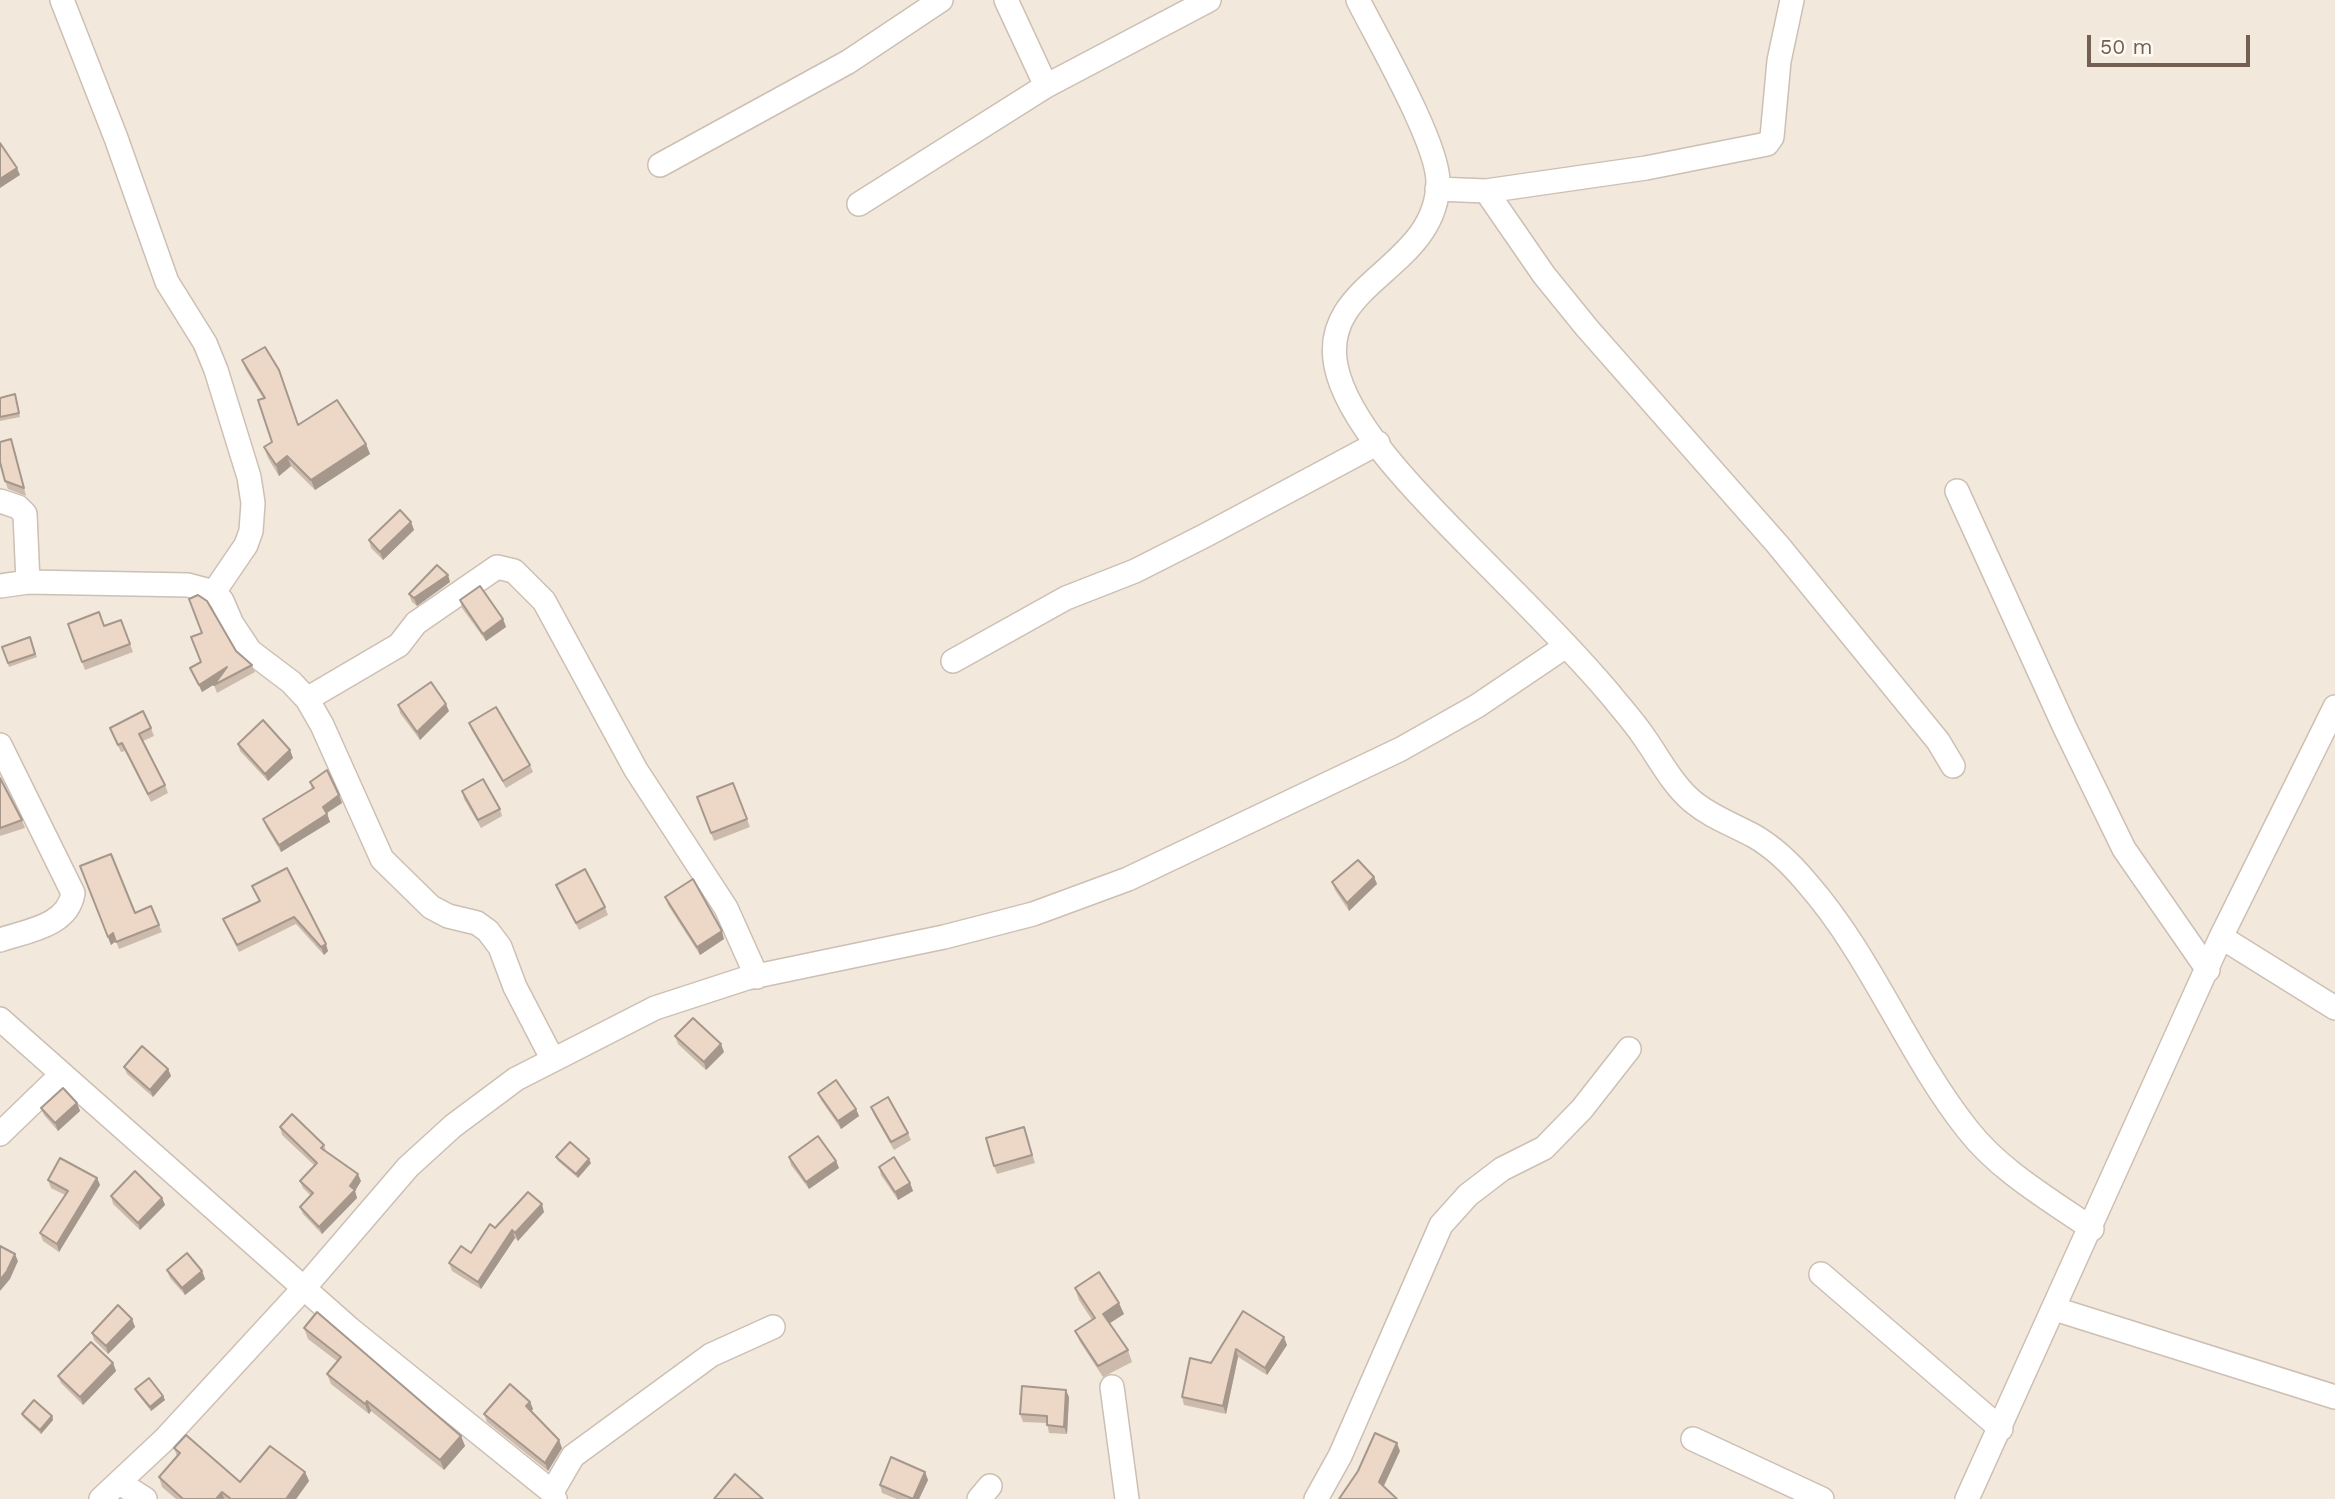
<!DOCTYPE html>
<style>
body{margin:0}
#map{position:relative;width:2335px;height:1499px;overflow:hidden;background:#fbf6ed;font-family:"Work Sans",sans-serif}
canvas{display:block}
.scale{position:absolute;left:2087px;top:35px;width:163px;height:32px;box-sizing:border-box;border:4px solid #746052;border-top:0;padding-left:9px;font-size:21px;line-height:24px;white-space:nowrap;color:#746052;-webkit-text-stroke:5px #fefaf3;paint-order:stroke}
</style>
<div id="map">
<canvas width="2335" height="1499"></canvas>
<div class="scale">50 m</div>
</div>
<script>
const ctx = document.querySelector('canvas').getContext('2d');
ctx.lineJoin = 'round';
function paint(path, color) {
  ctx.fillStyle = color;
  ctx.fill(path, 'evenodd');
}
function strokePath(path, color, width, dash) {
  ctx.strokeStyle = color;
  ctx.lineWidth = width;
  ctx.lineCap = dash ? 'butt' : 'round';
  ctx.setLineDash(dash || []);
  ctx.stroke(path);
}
paint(new Path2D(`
 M0,0H2335V1499H0Z`), '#f2e9dc');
const minor = new Path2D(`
 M62,0L116,138L167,282L205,343L216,370L249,477L253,503L251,531L246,545L214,592
 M1006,0L1046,86
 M1358,0C1378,40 1437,141 1438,181C1438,269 1319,281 1336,366C1348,426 1425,501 1467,544C1515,593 1565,641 1610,694C1621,708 1634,722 1644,737C1659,758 1672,784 1692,801C1711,817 1732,824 1754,836C1775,848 1792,865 1807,883C1872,957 1907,1053 1968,1130C2000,1171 2049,1199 2092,1229
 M660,165L848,62L941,0
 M1437,189L1486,191L1646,168L1767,144L1772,137L1779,61L1792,0
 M1486,191L1544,275L1587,328L1778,545L1938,741L1953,766
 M859,204L1046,86L1209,0
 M1957,491L2065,728L2124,849L2208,970
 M0,501L18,507L25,514L28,582
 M0,586L28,582L188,585L214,592L222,601L232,624L250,651L291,682L307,699L322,725L382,859L431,907L448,916L477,923L488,931L500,947L515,987L553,1060
 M953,661L1066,598L1135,571L1206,535L1378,443
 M307,699L399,645L416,623L497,567L514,571L544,601L636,770L726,908L757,977
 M0,745L73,893C68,926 27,931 0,940
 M2221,937L2335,1008
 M0,1019L350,1329L552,1492L555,1499
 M0,1134L62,1074
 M1821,1274L2001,1429
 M2055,1309L2335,1397
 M1112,1387L1127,1499
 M1693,1439L1822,1499
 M120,1483L145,1499
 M552,1492L573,1456L711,1355L773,1327
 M101,1499L164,1440L304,1288L408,1167L453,1126L516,1079L655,1008L747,978L944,937L1033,914L1128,879L1401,749L1477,706L1566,646
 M979,1499L990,1486
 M1316,1499L1340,1456L1441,1225L1468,1195L1502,1169L1544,1148L1582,1109L1629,1049
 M1967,1499L2221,937L2335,707`);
strokePath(minor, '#cdbfb3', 26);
strokePath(minor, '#fff', 23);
paint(new Path2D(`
 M242,360L298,425L366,444L370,454L315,490L291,466L279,476L268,458L264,447L272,442L263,398L246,370Z
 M0,398H16L20,417L0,421Z
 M14,447L26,496L8,489L5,481Z
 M411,522L414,530L383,560L371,548L369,540Z
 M448,575L450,582L417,606L412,602L409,594Z
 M460,600L503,619L506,627L486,641L462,608Z
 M121,620L133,652L85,670L68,624L104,626Z
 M30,637L37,657L9,667L2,647Z
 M236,651L252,665L255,672L217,693L214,685L215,684L202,692L190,668Z
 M398,705L449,711L420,740L400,713Z
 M469,723L530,765L533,772L506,788L472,731Z
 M110,728H151L154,736L143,741L165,785L168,793L151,802L125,751L121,752Z
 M238,744L290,750L293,758L268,781L240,751Z
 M0,778L22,820L25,828L0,836Z
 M310,782L339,795L342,803L327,813L330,822L281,852L266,827L263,819L312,789Z
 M733,783L750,827L714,841L697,797Z
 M462,791L500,809L502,816L481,828L464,799Z
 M80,866L135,913L151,906L162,932L119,949L116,941L111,945Z
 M287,868L328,951L324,955L296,924L239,952L223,919L259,901L252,886Z
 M1374,877L1377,884L1349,911L1335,890L1332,882Z
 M556,885L605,907L608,915L579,930L559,892Z
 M665,897L724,939L700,955L668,905Z
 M675,1036L724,1052L706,1070L678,1044Z
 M124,1067L168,1069L171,1076L153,1097L127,1074Z
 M818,1093L856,1109L859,1116L841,1129L821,1100Z
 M77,1103L80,1111L58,1131L44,1115L41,1108Z
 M871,1107L908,1133L911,1140L894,1150L874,1115Z
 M280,1127L324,1145L326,1151L361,1181L355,1191L357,1198L322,1234L303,1214L300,1207L311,1196L303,1188L300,1181L315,1166L282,1135Z
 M1024,1127L1035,1163L997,1174L994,1166Z
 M556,1157L591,1163L578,1178L558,1161Z
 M789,1157L836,1161L839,1168L809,1189L791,1165Z
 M879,1167L910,1183L913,1191L898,1200L881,1175Z
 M97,1178L100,1185L59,1252L43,1241L40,1233L65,1195L51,1188L48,1180Z
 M111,1196L162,1198L165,1205L140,1230L113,1204Z
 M544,1212L518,1241L515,1238L481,1289L452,1271L449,1263L471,1253L495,1228Z
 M167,1270L202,1271L205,1279L185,1295L170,1278Z
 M1075,1288L1124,1314L1110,1323L1128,1350L1132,1362L1103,1377L1080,1342L1075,1331L1092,1320L1079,1300Z
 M1243,1311L1287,1345L1267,1375L1238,1357L1226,1414L1184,1405L1182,1397L1211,1363Z
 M132,1319L135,1327L108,1354L94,1340L92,1333Z
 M304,1328L461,1436L465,1446L444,1470L371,1411L369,1414L331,1384L327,1374L337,1361L308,1339Z
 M113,1363L116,1371L83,1405L61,1383L58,1376Z
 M135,1389L163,1396L165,1400L151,1411L137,1393Z
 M1069,1397L1067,1434L1049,1433L1047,1423L1023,1422L1020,1414Z
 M530,1402L533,1409L531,1411L562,1448L548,1471L487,1422L484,1414Z
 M22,1414L52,1416L53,1420L41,1434L23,1417Z
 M174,1448L240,1482L305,1472L309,1481L296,1499H176L162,1487L159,1477L177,1456Z
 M925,1472L928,1480L919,1499H897L882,1493L880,1485Z`), '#ccbaac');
paint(new Path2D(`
 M17,168L20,175L0,188V179Z
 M366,444L370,454L315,490L311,480Z
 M287,456L291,466L279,476L276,465Z
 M411,522L414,530L383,560L380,552Z
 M448,575L450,582L417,606L414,598Z
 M503,619L506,627L486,641L483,634Z
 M227,667L229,675L202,692L199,685Z
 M446,704L449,711L420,740L417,732Z
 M290,750L293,758L268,781L265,774Z
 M339,795L342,803L325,814L323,807Z
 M327,814L330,822L281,852L279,845Z
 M1374,877L1377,884L1349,911L1347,903Z
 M722,931L724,939L700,955L697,947Z
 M113,933L116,941L111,945L108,937Z
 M326,944L328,951L324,955L321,947Z
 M721,1044L724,1052L706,1070L704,1062Z
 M168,1069L171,1076L153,1097L150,1090Z
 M77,1103L80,1111L58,1131L55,1123Z
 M856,1109L859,1116L841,1129L838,1121Z
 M589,1159L591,1163L578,1178L576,1174Z
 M836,1161L839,1168L809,1189L806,1182Z
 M358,1174L361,1181L355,1191L357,1198L322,1234L319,1227Z
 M97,1178L100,1185L59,1252L57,1244Z
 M910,1183L913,1191L898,1200L895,1192Z
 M162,1198L165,1205L140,1230L138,1223Z
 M542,1204L544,1212L518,1241L515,1233Z
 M512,1230L515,1238L481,1289L478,1282Z
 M15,1254L18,1261L10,1279L0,1291V1280Z
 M202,1271L205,1279L185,1295L182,1288Z
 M1119,1303L1124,1314L1107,1325L1103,1314Z
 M132,1319L135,1327L108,1354L106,1346Z
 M1284,1337L1287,1345L1267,1375L1265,1368Z
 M1236,1349L1238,1357L1226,1414L1223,1406Z
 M113,1363L116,1371L83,1405L80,1397Z
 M1066,1390L1069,1397L1067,1434L1064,1427Z
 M163,1396L165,1400L151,1411L150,1407Z
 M367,1401L371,1411L369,1414L365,1404Z
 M530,1402L533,1409L529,1414L526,1406Z
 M52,1416L53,1420L41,1434L40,1430Z
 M461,1436L465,1446L444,1470L440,1460Z
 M559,1440L562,1448L548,1471L545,1463Z
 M1397,1443L1400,1451L1382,1490L1379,1482Z
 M305,1472L309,1481L296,1499H286Z
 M925,1472L928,1480L919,1499H913Z
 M222,1492L224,1499H216Z`), '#a6978c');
const building = new Path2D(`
 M0,143L17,168L0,179Z
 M265,347L279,370L298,425L337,400L366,444L311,480L287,456L276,465L264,447L272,442L258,400L265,398L242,360Z
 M15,394L19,413L0,417V398Z
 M11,439L24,488L5,481L0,462V442Z
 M400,510L411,522L380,552L369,540Z
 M437,565L448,575L414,598L409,594Z
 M480,586L503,619L483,634L460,600Z
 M198,595L207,601L236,651L252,665L214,685L227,667L199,685L190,668L201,662L191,637L202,633L189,599Z
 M99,612L104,626L121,620L130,644L82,662L68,624Z
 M30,637L35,654L8,663L2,647Z
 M431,682L446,704L417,732L398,705Z
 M496,707L530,765L503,781L469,723Z
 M143,711L151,728L139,734L165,785L148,794L122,743L118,745L110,728Z
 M263,720L290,750L265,774L238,744Z
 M327,770L339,795L323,807L327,814L279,845L263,819L314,788L310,782Z
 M0,778L22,820L0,828Z
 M483,779L500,809L478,820L462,791Z
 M733,783L747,819L711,833L697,797Z
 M111,854L135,913L151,906L159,925L116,942L113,933L108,937L80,866Z
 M1358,860L1374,877L1347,903L1332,882Z
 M287,868L326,944L321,947L294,917L237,945L223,919L260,901L252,886Z
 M585,869L605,907L576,923L556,885Z
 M693,879L722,931L697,947L665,897Z
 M693,1018L721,1044L704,1062L675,1036Z
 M142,1046L168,1069L150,1090L124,1067Z
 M836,1080L856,1109L838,1121L818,1093Z
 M63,1088L77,1103L55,1123L41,1108Z
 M888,1097L908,1133L891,1142L871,1107Z
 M292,1114L324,1145L321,1148L358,1174L350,1186L355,1190L319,1227L300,1207L313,1193L300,1181L317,1163L280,1127Z
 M1024,1127L1032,1155L994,1166L986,1138Z
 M818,1136L836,1161L806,1182L789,1157Z
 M570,1142L589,1159L576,1174L556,1157Z
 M894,1157L910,1183L895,1192L879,1167Z
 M60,1158L97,1178L57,1244L40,1233L68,1191L48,1180Z
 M135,1171L162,1198L138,1223L111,1196Z
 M528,1192L542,1204L515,1233L512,1230L478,1282L449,1263L461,1246L471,1253L490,1224L495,1228Z
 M0,1246L15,1254L7,1271L0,1280Z
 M187,1253L202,1271L182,1288L167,1270Z
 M1099,1272L1119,1303L1103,1314L1128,1350L1098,1366L1075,1331L1095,1318L1075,1288Z
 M118,1305L132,1319L106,1346L92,1333Z
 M1243,1311L1284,1337L1265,1368L1236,1349L1223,1406L1182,1397L1190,1358L1211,1363Z
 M317,1312L461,1436L440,1460L367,1401L365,1404L327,1374L341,1357L304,1328Z
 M91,1342L113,1363L80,1397L58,1376Z
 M149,1378L163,1396L150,1407L135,1389Z
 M510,1384L530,1402L526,1406L559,1440L545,1463L484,1414Z
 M1022,1386L1066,1390L1064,1427L1047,1425V1416L1020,1414Z
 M34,1400L52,1416L40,1430L22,1414Z
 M1375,1433L1397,1443L1379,1482L1397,1499H1339L1358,1471Z
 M186,1435L240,1482L270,1446L305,1472L286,1499H231L222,1492L216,1499H183L159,1477L180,1453L174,1448Z
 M891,1457L925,1472L913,1499L880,1485Z
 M735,1474L763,1499H714Z`);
paint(building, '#edd8c8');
strokePath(building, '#a6978c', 2);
</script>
